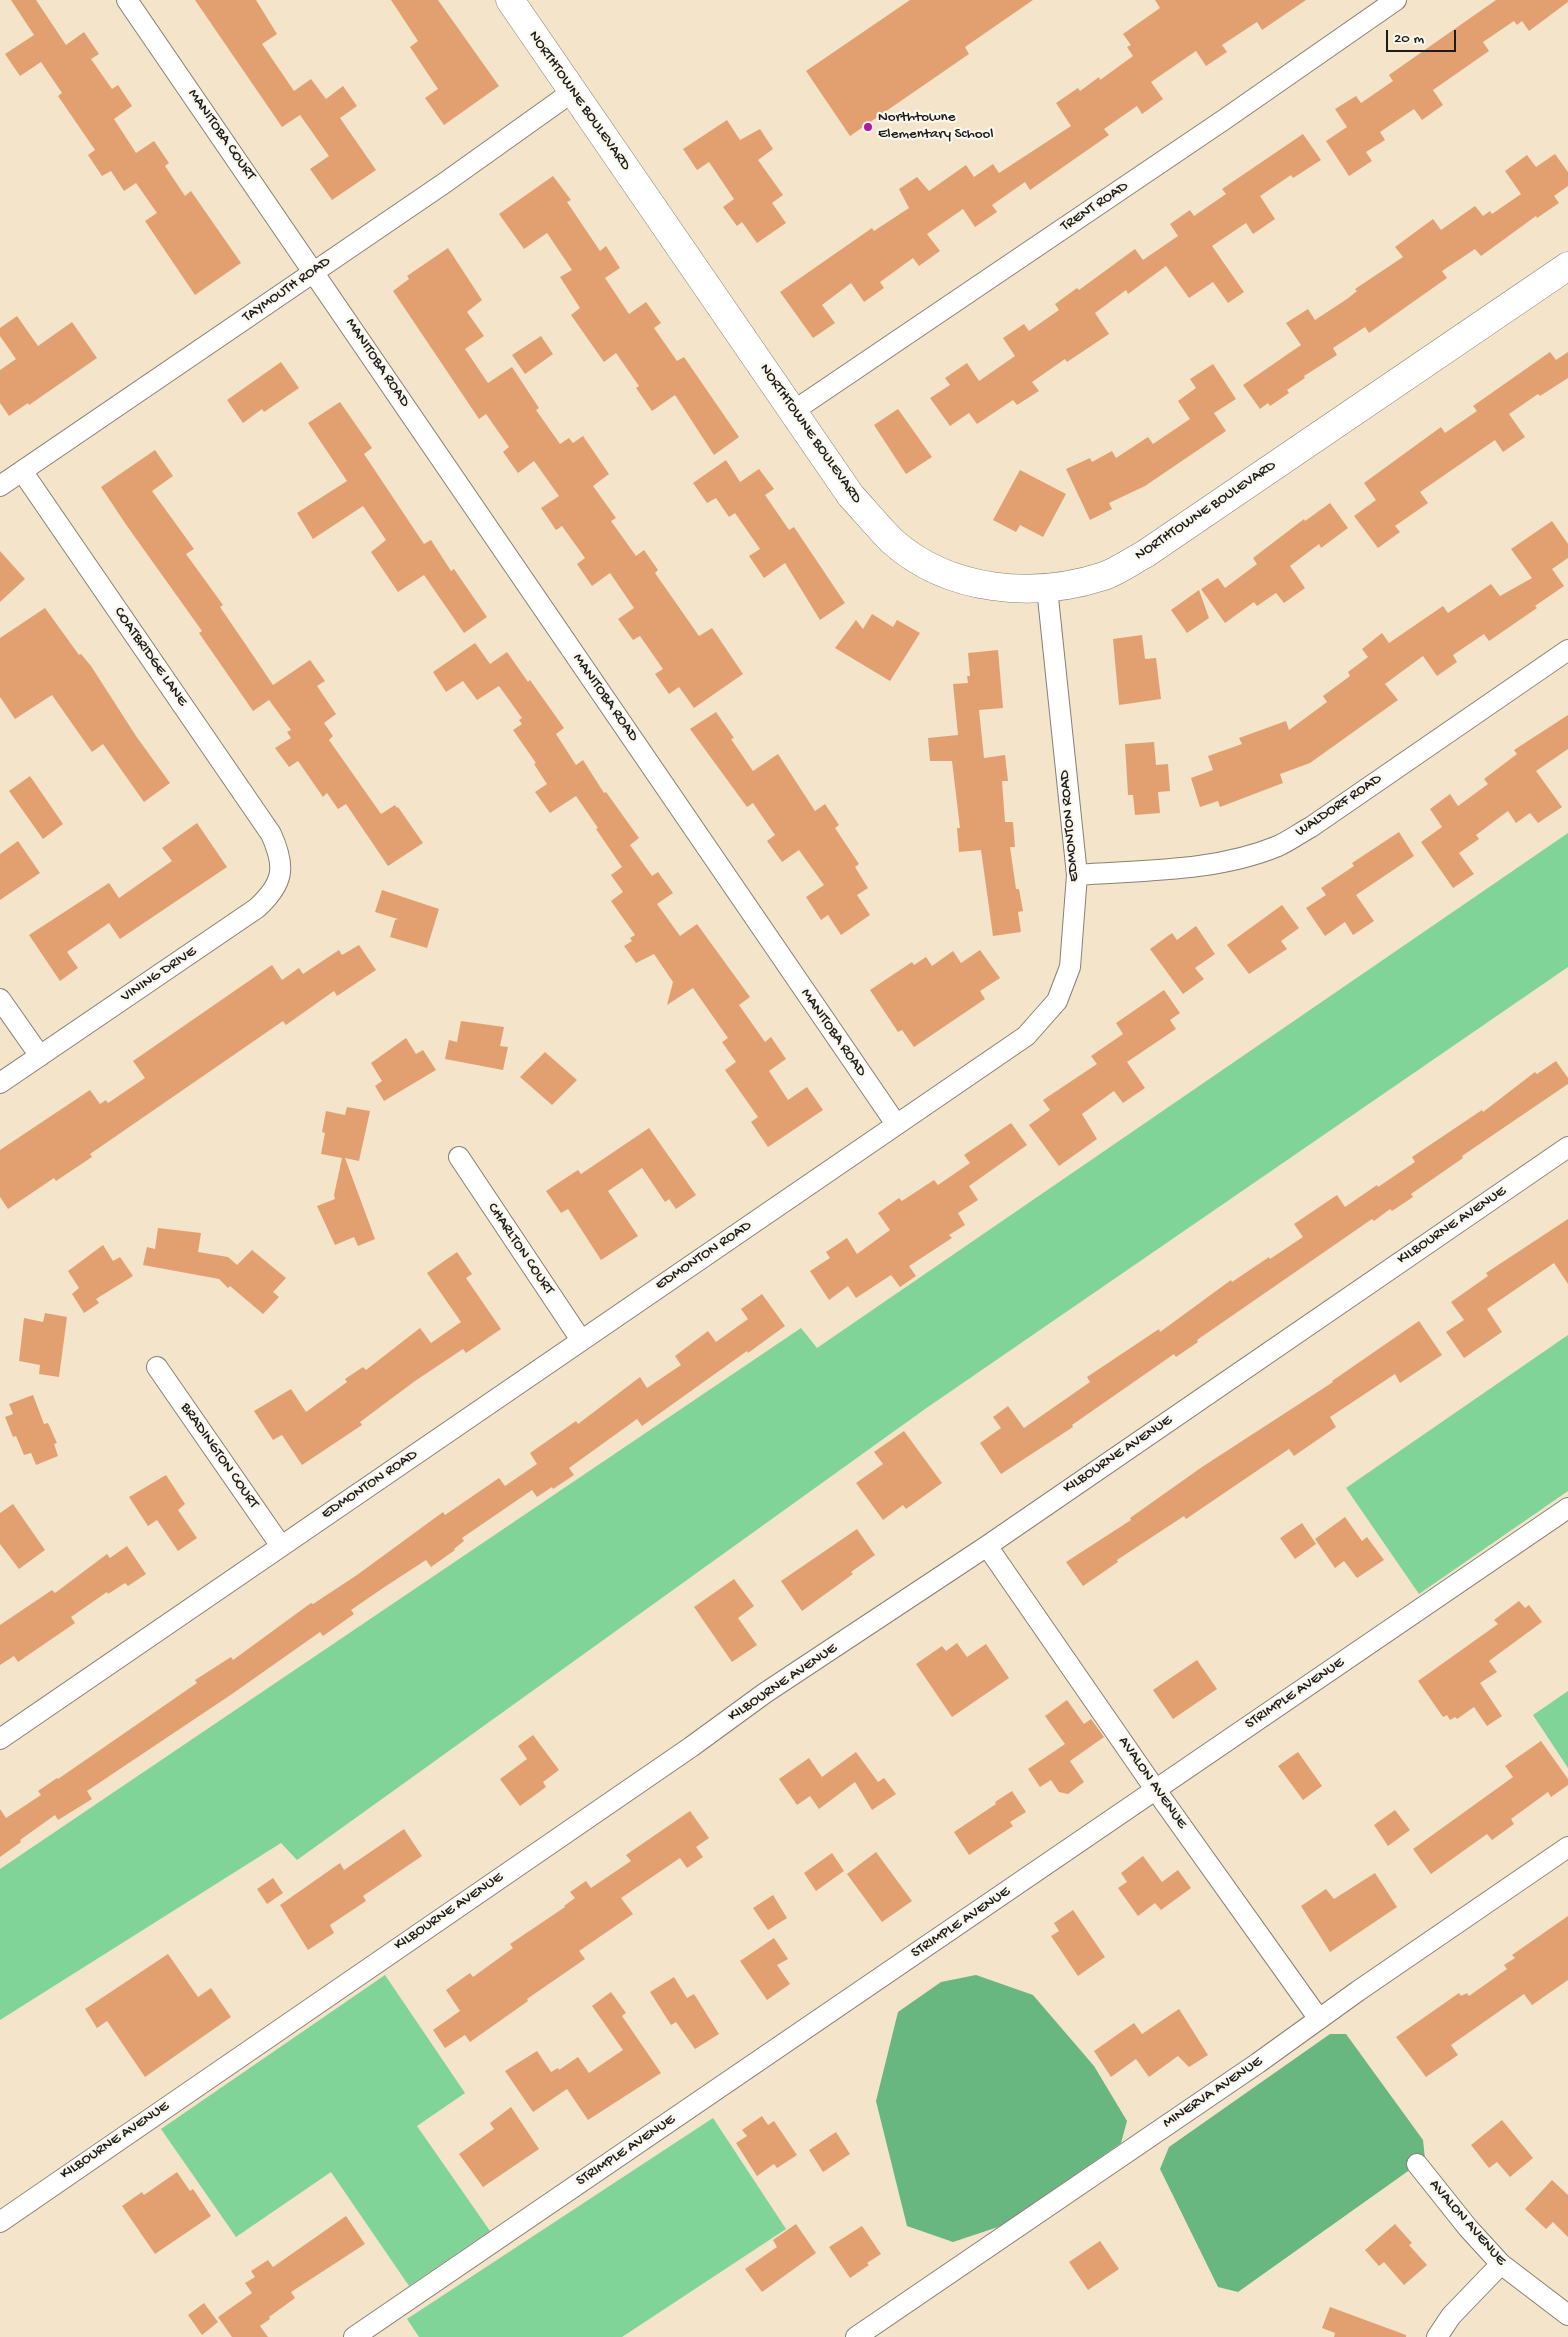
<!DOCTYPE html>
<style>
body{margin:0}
#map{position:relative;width:1568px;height:2337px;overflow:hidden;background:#f3e4ca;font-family:"Gochi Hand",sans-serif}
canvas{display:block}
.scale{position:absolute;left:1386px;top:30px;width:70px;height:22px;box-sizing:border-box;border:2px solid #1c1c1c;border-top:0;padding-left:6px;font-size:15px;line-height:18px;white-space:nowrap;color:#1c1c1c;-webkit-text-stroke:4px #fbf7ec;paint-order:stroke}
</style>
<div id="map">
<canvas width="1568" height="2337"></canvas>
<div class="scale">20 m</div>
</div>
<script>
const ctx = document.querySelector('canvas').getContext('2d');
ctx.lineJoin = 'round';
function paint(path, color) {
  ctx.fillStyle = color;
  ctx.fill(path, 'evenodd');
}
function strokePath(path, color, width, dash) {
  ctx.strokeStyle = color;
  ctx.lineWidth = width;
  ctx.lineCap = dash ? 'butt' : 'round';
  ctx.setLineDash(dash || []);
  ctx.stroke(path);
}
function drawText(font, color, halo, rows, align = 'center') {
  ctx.font = font + ' "Gochi Hand",sans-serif';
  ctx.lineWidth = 4.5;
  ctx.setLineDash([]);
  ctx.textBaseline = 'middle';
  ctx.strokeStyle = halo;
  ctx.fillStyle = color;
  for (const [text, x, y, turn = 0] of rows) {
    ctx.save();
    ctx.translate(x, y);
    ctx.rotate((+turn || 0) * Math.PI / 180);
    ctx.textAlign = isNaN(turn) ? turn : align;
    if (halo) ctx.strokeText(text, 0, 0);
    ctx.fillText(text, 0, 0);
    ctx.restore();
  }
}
paint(new Path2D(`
 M1568,833V967L925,1409L297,1860L281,1843L0,2020V1869L801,1328L817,1348Z
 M1568,1335V1491L1419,1594L1346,1488Z
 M1568,1691V1768L1533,1715Z
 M385,1975L465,2093L417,2126L490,2231L409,2286L331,2172L236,2237L161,2129Z
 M713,2118L786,2229L622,2337H419L407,2319Z`), '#80d497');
paint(new Path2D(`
 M976,1975L1033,1995L1094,2066L1127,2121L1121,2143L1001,2226L953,2242L907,2226L876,2101L898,2012L941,1982Z
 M1330,2034H1346L1423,2140L1425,2159L1238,2292L1218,2287L1160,2169L1169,2147Z`), '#68b680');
paint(new Path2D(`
 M11,0H36L66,45L84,32L99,54L91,59L112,89L118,85L132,106L114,119L136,153L154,141L169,163L165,166L185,196L191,191L241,263L195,295L145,221L157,213L136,183L124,191L111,171L102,176L88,155L95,150L58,96L62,93L41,62L20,76L5,54L34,35Z
 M195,0H256L277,34L262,44L294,91L311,79L326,99L343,86L357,106L340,118L376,170L332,200L310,169L329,156L300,115L282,127Z
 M391,0H438L499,86L444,125L425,98L438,89L410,47L418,41Z
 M910,0H1033L965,47L969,54L850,136L806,71Z
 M1155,0H1306L1262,30L1257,22L1222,45L1227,52L1206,66L1196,51L1151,82L1163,99L1142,114L1137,106L1104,129L1109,135L1030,190L1025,182L992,205L997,212L975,227L963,209L927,234L940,251L919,266L913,258L880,282L884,288L864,302L851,283L822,305L835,323L813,338L780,292L872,228L874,231L909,208L899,189L917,177L929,191L966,165L974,177L993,164L999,173L1071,126L1056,103L1078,88L1080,91L1099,77L1100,80L1133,56L1127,47L1131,45L1123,34L1160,8Z
 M1496,0H1568V2L1529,31L1522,21L1517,25L1514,21L1483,42L1489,51L1433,90L1443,105L1422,120L1414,109L1380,132L1385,140L1366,152L1372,161L1349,176L1326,141L1347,127L1335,109L1356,96L1361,103L1393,81L1389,75Z
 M727,120L740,140L760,129L773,149L758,160L783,195L772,203L786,223L757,243L742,222L737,226L723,207L734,199L709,162L697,170L683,149Z
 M1303,134L1321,160L1293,178L1291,175L1260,196L1275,219L1253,234L1246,223L1212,246L1244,292L1228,303L1213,282L1189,298L1166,266L1128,294L1126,290L1095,313L1109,334L1067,362L1065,359L1032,382L1039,391L1017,405L1013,400L977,424L969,413L950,426L930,398L950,385L945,378L967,363L979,381L1015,356L1003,338L1024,324L1029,331L1059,310L1055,304L1077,288L1079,290L1135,249L1143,260L1178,236L1170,224L1190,210L1194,216L1226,194L1222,189Z
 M1555,154L1568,172V186L1554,196L1559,203L1537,218L1536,216L1481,256L1475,249L1442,271L1447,278L1369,333L1365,327L1333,348L1337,355L1304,376L1305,378L1287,390L1289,393L1270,406L1268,403L1260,409L1243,385L1301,345L1286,323L1308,309L1315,320L1347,299L1357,291L1355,289L1403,257L1395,247L1433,219L1441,230L1475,206L1483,216L1490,211L1492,214L1521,194L1505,171L1527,155L1536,167Z
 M553,176L571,200L567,202L600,251L606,246L620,268L605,278L629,314L646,302L661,323L654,328L677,361L684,357L739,437L714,455L675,395L652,411L636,388L639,386L616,353L604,362L571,315L580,308L560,277L572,270L547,233L524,249L499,214Z
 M448,248L482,300L467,312L484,336L465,349L488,383L512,367L539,408L536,410L560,444L569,438L573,443L583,436L609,474L593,486L616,518L611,521L636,556L644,550L658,570L655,573L699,636L712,628L743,674L694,708L679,687L669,694L655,674L663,669L640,636L633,640L618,619L634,608L610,573L592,586L577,564L585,558L562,526L556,530L541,508L559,496L534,461L518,473L503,452L509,447L486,414L479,419L393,291L409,279L407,276Z
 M17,316L38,346L72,322L97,358L29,405L28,403L9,416L0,403V370L16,359L0,336V328Z
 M541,336L553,354L525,374L512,355Z
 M1550,352L1556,360L1568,352V378L1540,396L1538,394L1509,414L1525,437L1503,452L1495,440L1420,492L1428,503L1395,526L1400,532L1378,548L1354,516L1376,500L1364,483L1441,427L1445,433L1477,411L1473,406Z
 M281,362L299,388L264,412L262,409L243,423L227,400Z
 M1213,364L1236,399L1214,413L1226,431L1145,486L1109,503L1112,509L1090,520L1066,469L1090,458L1092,462L1112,451L1116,458L1148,437L1153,444L1190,419L1178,401L1196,388L1190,379Z
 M340,402L372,448L364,454L424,544L431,540L451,571L454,569L487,617L464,633L424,575L398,592L371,552L386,540L363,506L313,539L297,513L347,481L308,423Z
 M898,409L932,457L906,474L874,425Z
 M155,450L173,476L152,491L194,549L186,554L223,605L220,607L246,645L273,685L310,660L325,681L317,686L336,714L324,723L333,736L329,740L381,814L395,805L397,808L398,807L423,843L388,866L346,804L338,809L327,793L323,797L298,761L289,767L275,748L291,738L287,732L291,730L269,700L253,711L199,633L202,631L127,526L101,487Z
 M726,460L740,482L759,469L774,489L765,495L789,530L794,527L845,603L820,620L785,563L764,578L749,556L760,549L735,513L729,517L716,498L707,503L693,483Z
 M1020,470L1066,494L1043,537L1020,525L1016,532L993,520Z
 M1330,503L1348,528L1321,548L1319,544L1290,566L1305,588L1284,603L1276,593L1257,606L1254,602L1225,623L1201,589L1218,578L1225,588L1257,564L1253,558L1304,519L1305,521Z
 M1552,521L1568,544V558L1552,569L1564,586L1535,606L1537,608L1489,641L1484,634L1453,655L1457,662L1437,676L1423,656L1385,684L1398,700L1310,763L1280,774L1283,783L1220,807L1218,801L1200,807L1191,778L1213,770L1208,756L1242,744L1239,738L1286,721L1289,730L1327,702L1323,696L1350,676L1348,672L1368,657L1362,649L1382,633L1389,643L1443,606L1448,613L1491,584L1500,596L1532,578L1511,549Z
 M0,551L25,579L0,602Z
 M1199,590L1209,618L1187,633L1171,610Z
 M45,608L79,655L81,654L91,666L136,736L170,783L144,802L103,744L92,752L52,695L15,719L0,697V638Z
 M872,614L893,627L897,620L920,633L890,681L835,648L856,620L863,629Z
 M1142,635L1145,659L1156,658L1161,699L1119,705L1113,639Z
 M475,643L490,664L507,652L528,682L530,680L564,728L556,734L576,765L583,760L604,793L606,792L639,838L630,845L652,876L658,872L673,893L657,904L680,936L697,924L750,997L739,1005L765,1042L771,1037L786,1059L769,1071L788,1100L807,1087L823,1110L768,1147L751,1122L758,1117L725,1070L736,1062L722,1042L728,1038L693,988L667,1005L673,982L654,954L636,963L624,946L632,941L630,938L635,935L611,901L623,892L611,875L622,867L596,829L598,828L576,796L550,813L535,792L547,784L534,764L536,763L513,730L522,724L519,720L522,718L499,686L477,700L463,681L446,692L433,672Z
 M998,650L1003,708L979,710L984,758L1005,755L1008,781H1002L1005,822H1013L1015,847H1010L1016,889H1019L1023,911L1018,912L1021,932L993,936L981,850L959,852L957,828H960L952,761H930L928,738L958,735L953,684L968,683L967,676H970L968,653Z
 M716,712L734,738L731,739L753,771L778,754L815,811L825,804L839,825L835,828L859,864L855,867L868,888L857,895L870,915L841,935L828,915L821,920L806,897L824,885L799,850L782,862L767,841L775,835L753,803L747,807L690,729Z
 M1568,715V749L1536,771L1562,807L1538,823L1530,813L1516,823L1508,811L1476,835L1479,839L1459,853L1474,874L1453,888L1421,842L1442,827L1430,809L1450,794L1458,806L1488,784L1484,779L1517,754L1514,750Z
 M1154,742L1156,765L1168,764L1170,791L1158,792L1160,813L1135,815L1133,795H1128L1125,744Z
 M30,776L63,824L43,839L9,791Z
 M197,823L227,867L120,939L109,923L67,952L78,968L60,981L29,935L109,883L119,898L172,861L162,848Z
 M1399,832L1414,856L1356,895L1374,921L1353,935L1345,922L1325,936L1306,908L1326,895L1321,888L1354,866L1352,863Z
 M18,841L40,873L0,900V854Z
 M382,890L439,909L427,948L390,937L395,920L398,919L375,912Z
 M1282,905L1299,928L1281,941L1287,949L1249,974L1227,945Z
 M1196,926L1215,954L1195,968L1204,979L1183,994L1150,949L1172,933L1177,940Z
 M359,945L376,970L337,996L334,991L286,1025L283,1021L90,1154L92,1157L56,1181L54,1178L8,1209L0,1197V1150L90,1090L100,1104L106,1100L108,1103L145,1078L133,1061L272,965L282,980L299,968L303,974L339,950L342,955Z
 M980,950L1000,978L980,991L985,999L914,1047L902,1030L898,1032L870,990L912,962L914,965L926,957L932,966L953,951L961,963Z
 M1164,990L1180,1013L1170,1020L1176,1029L1127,1062L1145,1088L1123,1103L1114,1091L1082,1114L1097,1139L1059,1166L1029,1125L1050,1110L1043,1100L1097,1064L1091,1056L1123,1034L1116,1023Z
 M461,1021L504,1027L500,1046L508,1047L503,1070L445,1059L449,1040L457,1042Z
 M406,1038L416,1054L423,1050L436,1070L384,1101L375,1086L382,1081L371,1063Z
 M545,1052L577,1080L552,1105L520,1077Z
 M1556,1061L1568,1078V1084L1462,1156L1463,1158L1411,1194L1413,1197L1392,1211L1390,1209L1374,1221L1372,1219L1197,1340L1198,1342L1176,1357L1174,1354L1072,1425L1073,1427L1001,1474L980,1443L1001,1428L993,1417L1008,1406L1024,1428L1090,1382L1087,1377L1159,1329L1160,1332L1231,1280L1232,1282L1269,1257L1270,1259L1303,1237L1294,1224L1337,1195L1345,1207L1377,1185L1378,1187L1415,1162L1412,1157L1482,1110L1483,1112L1535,1072L1537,1074Z
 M347,1107L370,1111L359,1161L345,1158L375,1239L358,1246L354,1237L335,1245L317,1206L335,1199L334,1195L342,1158L321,1154L325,1133L322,1132L326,1111L345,1115Z
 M1011,1123L1027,1145L969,1186L978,1200L958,1213L965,1225L949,1235L952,1238L909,1266L916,1276L900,1287L891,1275L856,1298L848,1286L829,1300L810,1271L830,1258L826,1252L847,1238L857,1254L890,1230L878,1213L899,1198L902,1201L934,1180L938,1185L970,1163L964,1155Z
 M649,1128L696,1195L676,1209L669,1199L665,1202L642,1168L608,1191L638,1236L601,1260L568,1209L561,1213L546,1191L578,1170L581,1174Z
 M1568,1219V1284L1554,1263L1487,1309L1502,1332L1464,1358L1446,1332L1464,1320L1451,1302L1488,1276L1486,1273Z
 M158,1228L201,1233L198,1252L228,1257L237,1265L252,1250L286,1278L273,1292L279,1297L263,1314L230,1286L228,1288L219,1279L143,1265L147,1247L155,1249Z
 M103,1245L113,1261L120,1257L133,1276L96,1299L99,1303L84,1313L72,1294L79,1288L68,1271Z
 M457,1252L472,1274L466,1278L501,1329L466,1353L463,1349L415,1381L360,1422L362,1425L302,1465L282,1435L273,1440L254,1411L291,1389L306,1412L347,1382L345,1379L363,1367L366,1370L420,1328L431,1343L461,1322L427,1273Z
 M762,1294L785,1326L748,1353L747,1351L642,1426L637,1419L569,1468L574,1475L553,1489L552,1487L537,1497L532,1490L462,1538L464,1541L454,1549L455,1550L431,1567L426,1560L386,1586L351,1610L354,1614L323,1636L320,1632L232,1694L87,1791L92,1799L58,1820L55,1815L20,1840L21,1842L0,1857V1809L6,1818L41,1795L38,1791L57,1778L58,1779L197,1683L195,1680L231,1657L233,1660L311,1603L313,1604L357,1575L443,1512L445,1515L499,1478L505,1486L537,1464L530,1453L576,1421L578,1424L640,1377L647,1388L681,1365L675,1356L708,1331L716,1342L748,1319L741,1309Z
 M45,1313L67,1317L59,1377L39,1374L40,1365L19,1361L24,1318L43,1322Z
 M1419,1321L1442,1355L1400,1383L1395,1374L1330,1417L1336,1427L1294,1456L1289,1449L1186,1519L1184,1516L1117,1560L1118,1562L1083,1586L1066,1562L1131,1520L1130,1518L1202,1467L1333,1382L1332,1381Z
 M33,1395L44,1424L48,1423L57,1443L54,1444L58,1456L36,1465L31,1453L24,1455L16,1436L13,1437L5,1417L13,1414L9,1404Z
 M904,1431L942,1483L906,1509L903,1505L883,1520L856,1483L883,1464L874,1452Z
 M166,1475L185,1504L178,1510L197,1538L178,1551L157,1520L148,1526L129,1497Z
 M13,1504L45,1550L19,1569L0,1544V1513Z
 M1345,1517L1362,1541L1367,1537L1384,1560L1357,1578L1344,1561L1335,1568L1315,1539Z
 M1302,1523L1316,1544L1295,1559L1280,1538Z
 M857,1529L875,1555L851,1572L853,1574L802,1611L781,1581Z
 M127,1546L146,1574L128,1586L125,1583L108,1594L107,1592L71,1617L75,1623L18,1662L14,1656L0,1665V1625L52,1590L55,1593L107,1554L110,1558Z
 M734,1579L754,1606L738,1618L757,1645L732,1662L694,1607Z
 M1519,1601L1525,1608L1529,1605L1542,1622L1489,1661L1497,1672L1480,1683L1502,1716L1487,1726L1474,1707L1457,1719L1455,1717L1450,1720L1447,1715L1443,1717L1418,1681L1498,1624L1494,1620Z
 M957,1643L967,1657L986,1644L1009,1678L952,1717L916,1664L942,1646L946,1651Z
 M1197,1660L1217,1689L1173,1719L1153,1690Z
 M1067,1700L1084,1724L1091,1719L1104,1737L1070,1761L1084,1782L1068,1794L1059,1792L1051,1780L1040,1787L1028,1769L1065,1744L1045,1716Z
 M533,1735L559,1770L543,1782L546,1787L520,1806L500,1779L527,1759L518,1746Z
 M1541,1741L1568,1779V1785L1551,1797L1548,1792L1511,1819L1514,1824L1492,1840L1487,1834L1431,1874L1413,1849L1513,1777L1505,1766Z
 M856,1752L878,1782L884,1778L896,1794L872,1810L855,1782L819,1809L810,1796L797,1805L779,1779L809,1758L822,1777Z
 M1298,1752L1322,1786L1303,1800L1278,1766Z
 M1012,1791L1026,1812L1010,1822L1013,1826L969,1855L954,1832L996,1804L995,1802Z
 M1395,1810L1410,1830L1388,1846L1374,1825Z
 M690,1811L709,1838L696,1847L703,1857L687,1868L680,1858L621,1898L633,1914L579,1951L585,1959L527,1999L528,2001L470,2042L465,2035L445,2048L433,2030L460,2011L446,1990L470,1973L473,1977L513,1948L510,1944L565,1907L564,1906L575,1898L570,1892L586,1881L591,1888L631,1861L626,1855Z
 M404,1829L422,1856L363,1896L366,1901L330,1925L334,1933L308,1950L280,1905L340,1863L344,1870Z
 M876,1852L912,1901L882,1922L847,1874Z
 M832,1853L844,1871L816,1891L804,1873Z
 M1143,1856L1162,1882L1178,1870L1191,1888L1161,1910L1155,1903L1138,1916L1118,1888L1127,1882L1121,1873Z
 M1375,1873L1397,1907L1330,1952L1301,1906L1326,1889L1334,1899Z
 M273,1878L283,1893L267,1904L257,1889Z
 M773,1895L787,1918L768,1930L753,1908Z
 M1073,1910L1105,1957L1078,1976L1051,1936L1059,1931L1054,1923Z
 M1568,1916V1980L1532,2005L1524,1994L1451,2045L1458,2055L1426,2077L1396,2037L1459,1993L1461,1996L1467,1993L1469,1996L1507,1969L1504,1965L1515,1958L1512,1955Z
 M774,1938L788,1959L777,1965L790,1984L767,2000L740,1961Z
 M168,1954L198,1997L211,1988L231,2017L145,2077L107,2021L97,2028L85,2009Z
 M674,1977L687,1998L694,1994L719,2034L695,2049L676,2022L671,2025L650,1992Z
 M611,1992L626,2013L622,2016L661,2073L588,2120L567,2089L533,2112L505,2071L537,2051L551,2072L558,2068L559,2070L578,2057L589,2073L623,2050L592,2006Z
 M1179,2009L1208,2055L1189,2067L1178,2056L1149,2077L1136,2059L1111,2077L1094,2051L1134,2023L1142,2034Z
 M511,2107L539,2149L483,2187L459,2154L494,2129L490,2123Z
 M762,2116L768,2125L774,2121L797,2155L777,2168L774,2164L757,2176L736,2143L747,2136L742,2130Z
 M1502,2120L1533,2158L1510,2177L1497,2162L1489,2168L1471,2145Z
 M836,2132L850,2154L823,2172L809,2150Z
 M177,2172L190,2191L193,2189L211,2216L155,2254L122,2206L142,2192L144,2195Z
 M1552,2180L1568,2195V2237L1553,2222L1546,2229L1525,2209Z
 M346,2216L365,2244L291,2292L295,2298L269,2317L270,2319L260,2326L268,2337H232L218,2317L252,2293L245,2283L255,2277L251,2271L268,2260L273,2267Z
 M796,2224L816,2253L762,2292L745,2269L777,2247L773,2240Z
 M1395,2224L1412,2243L1409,2245L1427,2265L1404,2285L1384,2262L1379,2266L1365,2250Z
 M862,2226L881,2254L867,2263L869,2265L850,2278L829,2247Z
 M1100,2241L1119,2269L1088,2290L1069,2262Z
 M204,2303L218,2322L202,2335L188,2315Z
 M1330,2307L1406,2335V2337H1334L1335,2333L1322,2328Z`), '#e2a071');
const street = new Path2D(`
 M127,0L896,1124
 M792,412L1225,119L1396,0
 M0,486L443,184L572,92
 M1077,875C1143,870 1215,872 1278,846C1289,841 1300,833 1311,827L1568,650
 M0,999L40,1056
 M0,1083L257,908C284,883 286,867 271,834L22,471
 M459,1157L581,1340
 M157,1367L281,1546
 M987,1546L1155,1789L1319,2019
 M0,1739L1026,1036L1057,1001L1070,967L1077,875L1047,588
 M1417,2164L1468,2228L1501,2264L1568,2315
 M0,2222L691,1747L765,1693L987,1546L1568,1147
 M354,2337L1568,1508
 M856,2337L1258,2063L1358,1991L1568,1847
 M1437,2337L1451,2316L1501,2264`);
const secondary = new Path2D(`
 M510,0L851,496C865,511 878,527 892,541C949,592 1034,599 1104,576C1118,571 1132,561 1145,554L1568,266`);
strokePath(street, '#888073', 22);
strokePath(secondary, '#888073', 29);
strokePath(street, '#fff', 20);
strokePath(secondary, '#fff', 28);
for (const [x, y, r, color] of [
 [868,127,5,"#b5179e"]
]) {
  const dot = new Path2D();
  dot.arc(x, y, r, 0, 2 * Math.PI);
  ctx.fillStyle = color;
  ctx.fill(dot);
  strokePath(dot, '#fbf7ec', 2);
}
drawText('15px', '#1c1c1c', '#fbf7ec', [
 ["NORTHTOWNE BOULEVARD",579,101,55],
 ["MANITOBA COURT",221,135,55],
 ["TRENT ROAD",1095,207,-34],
 ["TAYMOUTH ROAD",287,290,-35],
 ["MANITOBA ROAD",377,363,56],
 ["NORTHTOWNE BOULEVARD",810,434,55],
 ["NORTHTOWNE BOULEVARD",1206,511,-34],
 ["COATBRIDGE LANE",150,657,55],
 ["MANITOBA ROAD",605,698,55],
 ["WALDORF ROAD",1339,806,-34],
 ["EDMONTON ROAD",1070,826,-95],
 ["VINING DRIVE",159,975,-34],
 ["MANITOBA ROAD",833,1033,55],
 ["KILBOURNE AVENUE",1452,1226,-34],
 ["CHARLTON COURT",520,1249,56],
 ["EDMONTON ROAD",704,1256,-34],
 ["KILBOURNE AVENUE",1118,1455,-34],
 ["BRADINGTON COURT",219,1456,55],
 ["EDMONTON ROAD",370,1485,-34],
 ["KILBOURNE AVENUE",783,1683,-34],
 ["STRIMPLE AVENUE",1295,1694,-34],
 ["AVALON AVENUE",1152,1783,55],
 ["KILBOURNE AVENUE",449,1912,-34],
 ["STRIMPLE AVENUE",961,1923,-34],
 ["MINERVA AVENUE",1213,2093,-34],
 ["KILBOURNE AVENUE",115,2141,-34],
 ["STRIMPLE AVENUE",626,2151,-34],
 ["AVALON AVENUE",1467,2223,49]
]);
drawText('15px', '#1c1c1c', '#fbf7ec', [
 ["Northtowne",878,118],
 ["Elementary School",878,135]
], 'left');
</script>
